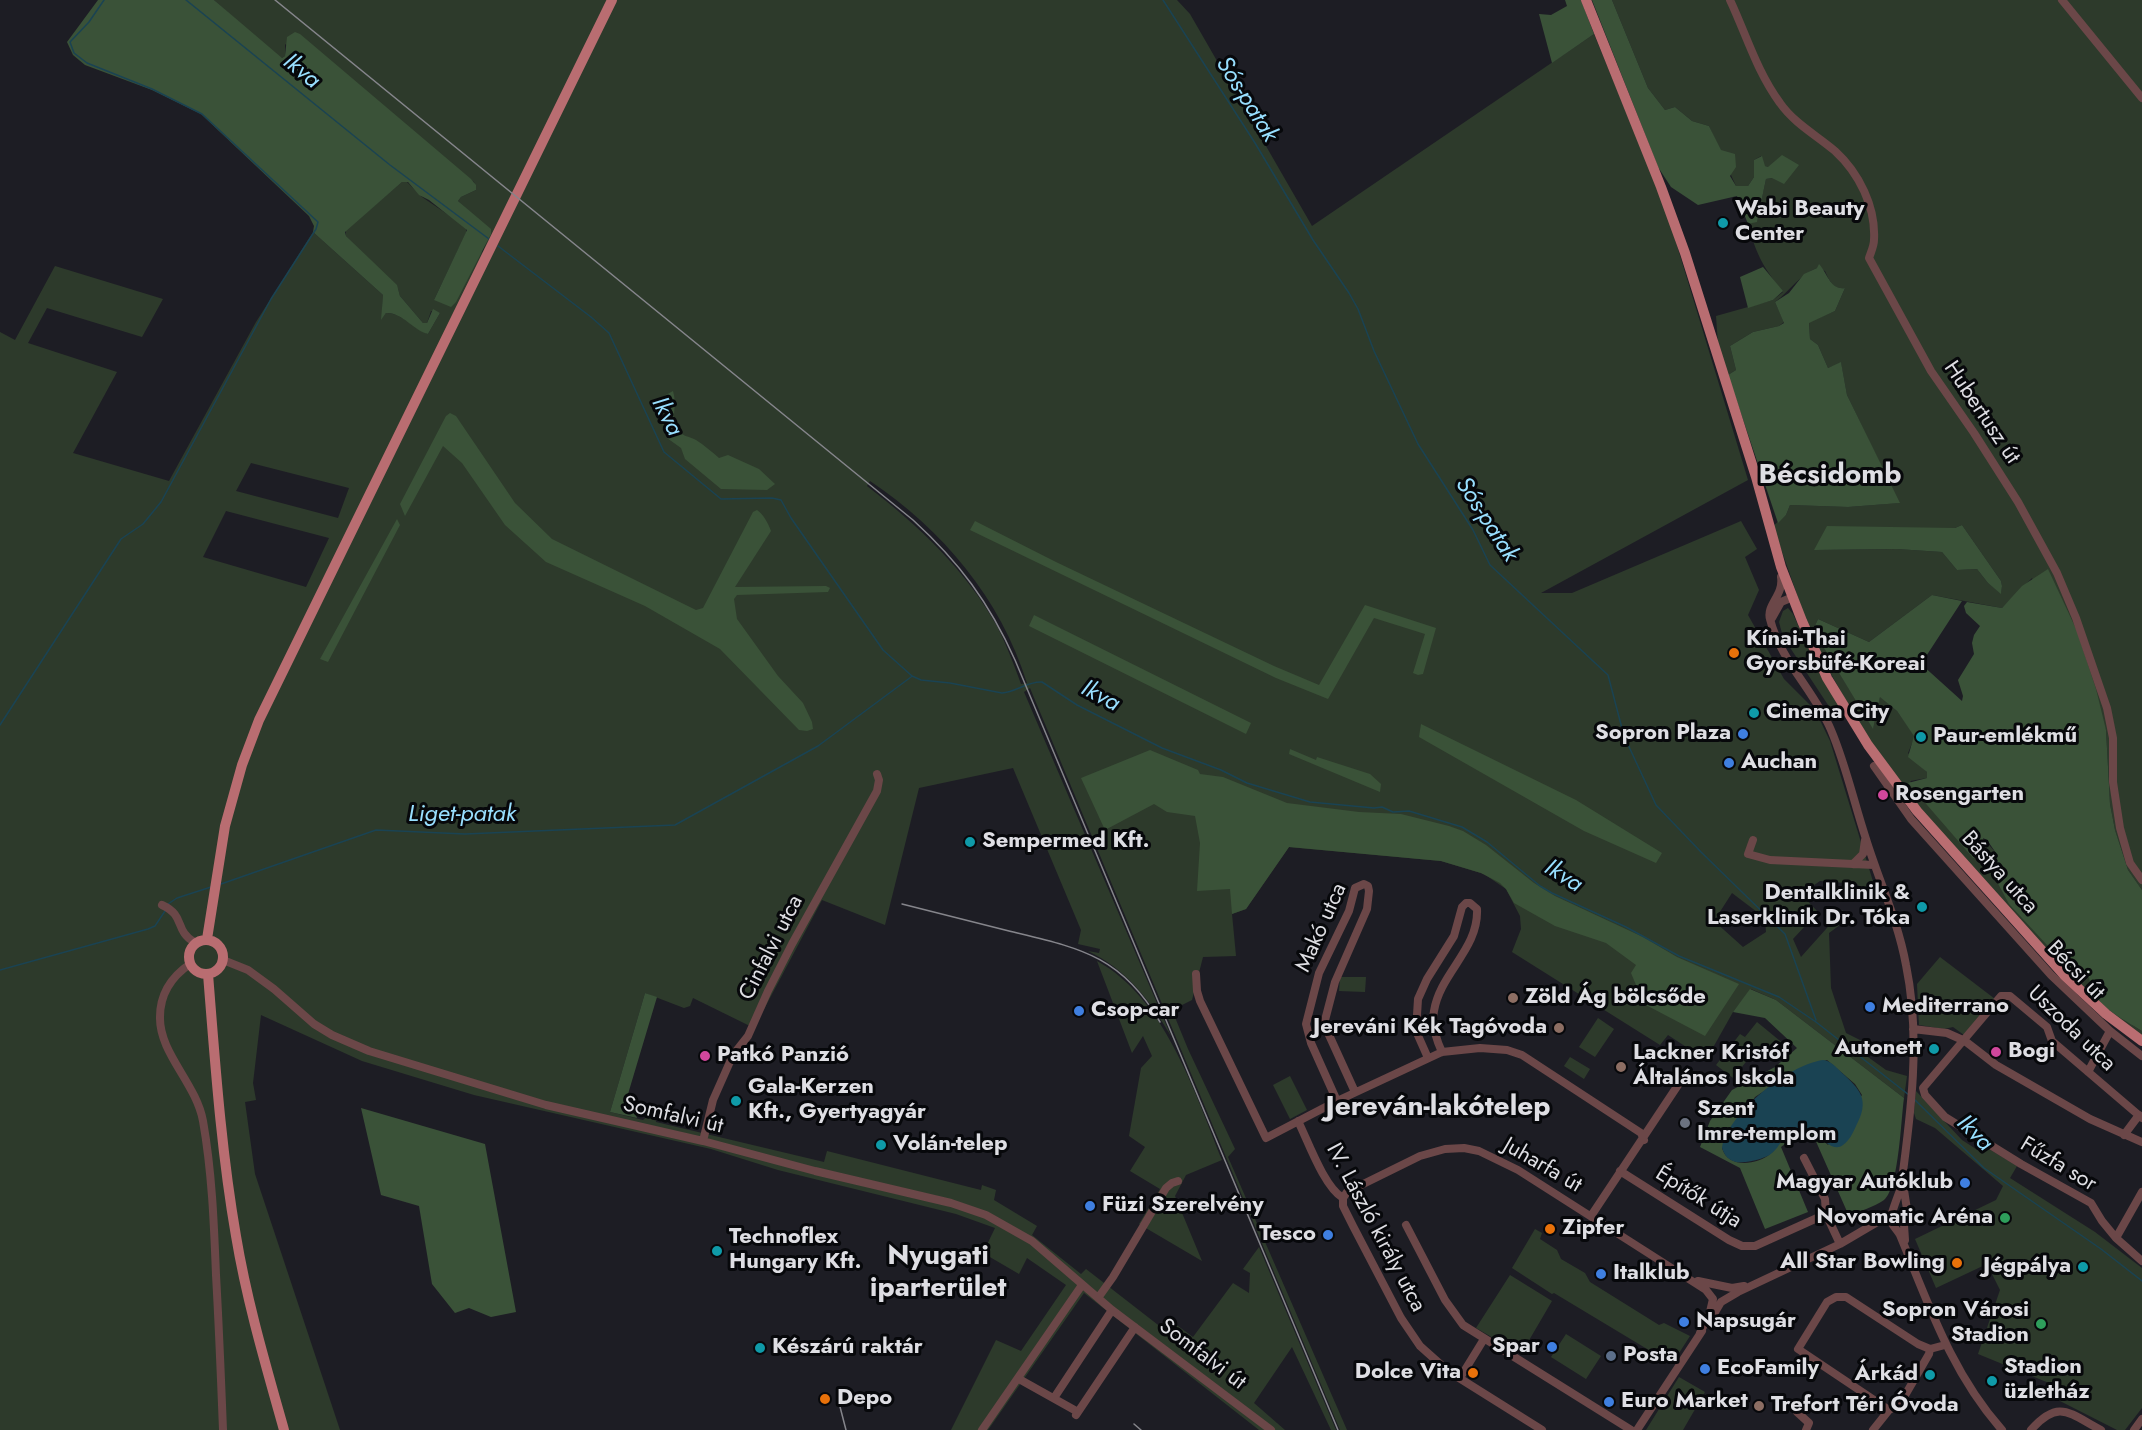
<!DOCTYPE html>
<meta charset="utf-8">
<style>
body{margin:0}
canvas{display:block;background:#1d1d24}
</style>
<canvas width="2142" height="1430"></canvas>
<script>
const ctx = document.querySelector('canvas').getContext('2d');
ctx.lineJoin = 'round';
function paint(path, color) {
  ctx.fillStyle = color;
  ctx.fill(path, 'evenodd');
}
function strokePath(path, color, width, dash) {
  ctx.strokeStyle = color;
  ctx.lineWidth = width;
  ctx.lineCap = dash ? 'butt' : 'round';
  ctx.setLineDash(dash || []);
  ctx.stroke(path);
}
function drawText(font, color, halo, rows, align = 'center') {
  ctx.font = font + ' Jost,sans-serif';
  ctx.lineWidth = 6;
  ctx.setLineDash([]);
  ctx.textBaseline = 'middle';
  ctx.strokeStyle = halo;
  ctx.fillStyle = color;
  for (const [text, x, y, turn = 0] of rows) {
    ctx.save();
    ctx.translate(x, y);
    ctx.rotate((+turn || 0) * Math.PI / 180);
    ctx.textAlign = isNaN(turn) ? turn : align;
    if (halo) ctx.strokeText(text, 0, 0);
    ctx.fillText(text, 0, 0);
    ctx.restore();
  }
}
paint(new Path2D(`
 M214,0H1177L1190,14L1312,226L1594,34L1665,206L1748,480L1541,593H1572L1741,521L1757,549L1745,557L1759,590L1748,615L1784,679L1815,710L1830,741L1875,888L1865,893L1857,884L1820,881L1801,894L1818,912L1793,939L1801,957L1843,910L1844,922L1829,933L1831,988L1846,1033L1864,1042L1868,1057L1886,1070L1907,1076L1904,1098L1776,1000L1751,989L1733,1012L1706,1060L1668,1035L1660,1045L1512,952L1521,929L1520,916L1506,889L1484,874L1441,861L1289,847L1246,909L1232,914L1236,956L1203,957L1192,1000L1172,1010L1188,1049L1235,1149L1228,1157L1347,1430H1340L1030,688L1024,692L1171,1036C1149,999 1127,970 1088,951L1099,953L1100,949L1078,944L1081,930L1013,768L919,788L885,925L822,900L754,1028L693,998L690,1006L684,1008L645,993L610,1112L643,1120L649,1115L655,1116L656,1122L824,1162L827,1151L965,1186L981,1190L982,1185L996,1190L994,1200L1037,1226L1032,1235L1081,1274L1086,1269L1162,1328L1167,1318L1193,1337L1233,1283L1249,1293L1250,1273L1243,1269L1259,1247L1336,1430H1331L1292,1347L1254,1403L1285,1430H1259L1084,1293L988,1430H951L996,1340L1021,1351L1066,1285L1027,1258L1019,1274L983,1253L995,1228L956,1214L778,1170L711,1149L474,1095L362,1061L261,1015L253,1083L256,1100L245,1102L255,1174L340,1430H0V332L15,340L55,266L163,299L142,337L47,308L28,343L117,372L73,453L169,481L256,322L313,232L383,295L382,318L386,313C400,312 415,329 428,334L440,313L431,311L427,323H423L400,296L398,289L346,236V230L402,182L406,181L422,197L466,227V233L434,300L483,251L491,231L458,201L461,197L476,190L474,182L285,44V56L282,58L278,57ZM251,463L349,488L338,518L236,491ZM870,481C942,529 1001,599 1027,683L1021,684C1014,665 1007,646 998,628C967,571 918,525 867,486ZM226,511L329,538L306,587L203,557ZM1732,893L1765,918L1766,932L1743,947L1714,921Z
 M1612,0H2142V890L2128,870L2115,830L2110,804L2106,730L2032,578L2002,608L1932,595L1869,642L1818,619L1813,630L1873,728L1880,696L1897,711L1915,736L1908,753L1927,772V778L1910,781L1983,858V838L1996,853L1992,859L2080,971L2089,978C2090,1004 2123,1019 2142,1031V1036L2099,1004L2058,964L1919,808L1867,738L1826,665L1808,626L1773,526L1786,515L1790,505L1848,507L1899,503L1847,395L1841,363L1828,368L1818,345L1810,339L1809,322L1835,311L1845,288C1833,290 1829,280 1825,271L1817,268C1799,275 1790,291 1775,302L1784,322L1779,326L1753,332L1730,346L1736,370L1728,375L1718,344L1716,316L1773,300L1783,292C1763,267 1756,254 1748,224L1757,221L1766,179L1772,178L1768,167L1764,166L1761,156L1754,160V177L1748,186H1736L1709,126L1692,121L1675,107L1665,110L1648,88ZM1962,525L2001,581L2002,586L2001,593L1988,583L1977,569L1957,570L1942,552L1897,549L1815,550L1955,528Z
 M1788,608L1793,614L1821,676L1844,712L1836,717L1783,637L1779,622L1783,611Z
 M1940,957L1995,999L1964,1035L1953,1027L1944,1029L1919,1025L1917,984Z
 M1097,961C1165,998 1195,1093 1222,1160L1186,1175L1175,1196L1202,1261L1139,1224L1160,1189L1130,1171L1145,1147L1129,1136L1141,1068L1152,1056L1143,1036L1132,1053Z
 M1340,977H1366L1365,992L1339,991Z
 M1598,1018L1614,1029L1595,1057L1579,1047Z
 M1757,1022L1785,1045L1773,1059L1758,1047L1733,1078L1716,1065L1740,1034L1748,1039L1745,1037Z
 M1570,1057L1590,1069L1584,1079L1564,1066Z
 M1290,1076L1307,1110L1290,1119L1273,1085Z
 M1916,1091L1962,1140L1979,1151L1984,1146L2017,1166L2010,1178L2095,1232L2142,1268V1408L2125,1430H2117L2058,1400L2049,1383L1978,1354L2000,1290L1987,1264L1936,1288L1915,1239L1996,1200L2003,1186L1935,1128L1916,1119L1914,1113Z
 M1535,1229L1542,1233L1540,1239L1557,1250L1561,1259L1585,1273L1590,1282L1659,1325L1664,1323L1690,1336L1672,1364L1554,1293L1552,1294L1512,1268Z
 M1510,1275L1552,1301L1521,1354L1476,1328Z
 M1566,1334L1601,1356L1586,1379L1551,1357Z
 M1679,1377L1705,1392L1683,1430H1646Z`), '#2d3a2b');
paint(new Path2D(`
 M98,0H214L282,58L285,56L287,37L295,32L300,34L471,179L476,185V190L461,197L458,201L491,229V234L456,302L451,307L434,300L467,230L429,200L419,195L408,182H402L345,232L346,236L397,285L400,296L423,323H427L433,309L440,313L428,334C414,331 402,312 386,313L381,320L383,295L313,232L314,226L309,216L201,114L152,90L85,65L73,55L67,42Z
 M1565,0H1581L1594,34L1552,63L1539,14L1551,15L1567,6Z
 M1592,0H1612L1648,88L1665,110L1675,107L1692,121L1709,126L1721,150L1735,154L1736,167L1730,176L1736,186H1748L1754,177V160L1762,156L1765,166L1768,167L1782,155L1799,165L1784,184L1772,178L1766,179L1757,222L1748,224L1737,196L1698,205L1671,187L1658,167Z
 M1819,264C1828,274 1830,290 1845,288L1835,311L1809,323L1810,339L1818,345L1828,368L1841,362L1847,395L1900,503L1848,507L1790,505L1786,515L1778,523L1728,375L1736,370L1730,346L1753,332L1779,326L1784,323L1775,302L1789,293L1804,274L1817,268Z
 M1763,267L1783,291L1773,300L1748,308L1740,277Z
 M673,391C676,401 674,409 674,419C674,435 686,435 696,440C704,445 712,452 719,458L728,455L759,469L775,484L767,490L721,489L685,459L681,448L667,438L668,431L660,422L663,408L662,397Z
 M450,413L456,416L515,503L552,539L696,610L703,608L753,512L757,510C764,515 768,523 771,531L735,587L826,586L830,588L828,592L737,595L734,599L737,619L778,676L803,703L812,722L813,729L807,731L799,730L720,649L645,606L546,562L505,525L462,463L443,446L405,516L400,504L446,416Z
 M397,519L400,525L328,662L320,659Z
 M975,521L1056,562L1274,666L1319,685L1365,605L1436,628L1423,674L1418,675L1413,673L1425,634L1374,618L1328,699L1276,678L970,530Z
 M1962,525L2001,581L2002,586L2001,594L1988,583L1977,569L1957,570L1942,552L1897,549L1814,550L1827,526L1955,528Z
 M2048,569L2077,631L2096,689L2106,730L2110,804L2115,830L2128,870L2142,890V1031C2123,1019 2090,1004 2089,978L2080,971L2072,972L2009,904L1989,867L1996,853L1987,840L1983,838V858H1973L1908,783L1927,778V772L1908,757L1914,736L1897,711L1880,697L1873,729L1813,630L1818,619L1869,642L1932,595L1962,601L1921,664L1962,701L1963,696L1958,680L1974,654L1972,643L1974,635L1980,626L1966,613L1964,606L1967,602L2002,608L2022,586Z
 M1034,615L1251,723L1246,734L1029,626Z
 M1421,724L1576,800L1662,853L1656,863L1584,831L1419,737Z
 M1290,749L1316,760L1317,757L1370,774L1381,784L1380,792L1289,754Z
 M1150,750L1198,770L1200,774L1223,777L1287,803L1359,812L1401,814L1449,826L1463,831L1486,845L1534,883L1555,896L1643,937L1677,957L1739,984L1705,1036L1644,1004L1631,973L1636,965L1606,943L1555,926L1514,903L1506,889L1500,883L1481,873L1441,861L1289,847L1246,909L1232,914L1230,889L1197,891L1200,843L1195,816L1167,812L1154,804L1105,830L1081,778Z
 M1750,989L1776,1000L1904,1098C1901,1118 1899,1188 1884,1200C1874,1207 1860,1211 1849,1216L1814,1137L1795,1136L1781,1147L1808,1212L1765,1229L1740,1168L1700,1147L1710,1121L1732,1090L1775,1067L1797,1048L1765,1018L1733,1012ZM1827,1060L1855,1084L1862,1095L1828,1145C1816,1132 1797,1124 1782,1139C1777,1144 1776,1150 1770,1154C1757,1165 1728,1169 1722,1148L1755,1097L1796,1070Z
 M645,993L657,997L628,1094L637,1118L610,1112Z
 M361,1108L485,1144L516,1312L491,1317L469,1308L455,1313L432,1284L419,1206L381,1195Z`), '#3a5238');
paint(new Path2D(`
 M1823,1060C1831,1061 1836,1067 1841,1072C1861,1090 1870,1100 1856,1126C1853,1133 1849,1141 1843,1145C1828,1156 1816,1121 1790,1133C1781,1138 1780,1147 1772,1153C1769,1156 1764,1157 1760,1159C1745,1163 1728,1167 1722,1148C1728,1113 1788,1065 1823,1060Z`), '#1a4353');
strokePath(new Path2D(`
 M186,0L390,165L489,239
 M1163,0L1255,143L1313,240L1349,293L1358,309L1374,351L1418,444L1473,530L1490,565L1608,675L1624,736L1656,805L1701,852L1785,934L1816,1020
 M498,246L591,317L609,333L664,452L721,499L772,498L781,500L791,518L883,650L912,676L921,680L950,683L1002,693C1016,692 1028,681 1042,682L1077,705L1162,748L1221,770L1247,783L1310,802L1374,808L1382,807L1393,812L1409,811L1462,827L1487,842L1540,886L1552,893L1626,927L1679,956L1779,997L1816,1022L1909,1095
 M0,725L121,539L143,524L161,502L271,299L316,229L318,222L202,114L152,89L87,63L74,53L70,42L89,22L104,0
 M221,884L376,830L465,834L675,825L818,746L911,677
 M168,904L177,898L211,887
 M0,970L148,929L155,926L165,911
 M1915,1100L1984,1168L2101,1249L2142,1281`), '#1a4353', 1.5);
strokePath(new Path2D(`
 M1730,0C1746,34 1757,72 1780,103C1794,123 1816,135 1835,151C1859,173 1876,207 1874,240C1874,246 1871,252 1869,258L1931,371L1974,433L2018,502L2057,573L2076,618L2107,708L2113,738V782L2120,828L2130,863L2142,880
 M2062,0L2142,98
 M1781,577C1784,595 1766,605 1770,619C1780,660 1815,692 1831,730C1846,765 1854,803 1866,839C1879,881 1898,921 1906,965C1921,1038 1911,1113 1901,1187C1899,1194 1889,1217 1891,1222C1893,1226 1898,1231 1900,1235C1929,1305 1951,1372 2002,1430
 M1772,618L1781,602L1793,597
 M1874,766L1911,819L2051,975L2110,1031L2142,1056
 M1753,840L1748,854L1770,860L1874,865
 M1853,864L1863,854L1865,840
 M162,905C186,916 174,930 194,942
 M223,960L248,970L274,989L314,1024L332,1035L369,1051L546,1105L703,1141L815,1171L951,1203L986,1215L1032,1241L1112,1310L1271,1430
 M190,964C171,977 160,994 160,1017C159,1053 196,1083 203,1121C212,1172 214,1224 216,1275C219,1327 221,1378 223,1430
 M1196,974L1197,991L1200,1001L1266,1138L1337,1101L1442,1052L1480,1048L1507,1050L1522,1055L1641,1133L1644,1140
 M1913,1029L1947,1033L1965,1041L1996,1065L2090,1119L2142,1142
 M1428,1058L1416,1031L1418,999L1427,979L1454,936L1462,907L1466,903H1470L1477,909C1479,949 1440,973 1434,1011C1431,1025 1436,1039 1442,1052
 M2088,1072L2110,1031
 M1337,1101L1311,1043L1306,1024L1319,973L1349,911L1355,888L1364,884L1368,886L1369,891L1367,909L1335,982L1324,1024L1355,1092
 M2142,1118L2052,1041L2047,1027L2010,996H2001L1923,1088L1925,1095L1945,1117L2021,1164L2091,1203L2102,1221L2116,1238L2142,1261
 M1298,1121C1308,1141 1324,1187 1343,1198
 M2124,1135L2139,1115
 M703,1141L713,1100L733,1055L748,1036L768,991L792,944L877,791L879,780L877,774
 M1804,1158L1825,1199L1826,1214L1840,1244
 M1620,1171L1729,1240L1742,1246H1755L1826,1214
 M1904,1190L1908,1216L1904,1225L1905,1240
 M1343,1198L1347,1192L1420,1156L1445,1149L1464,1148L1479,1151L1518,1170L1706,1290L1713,1299L1710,1312L1700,1333
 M1343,1198V1206L1353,1226L1401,1318L1420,1346L1448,1371L1542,1430
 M1591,1216L1686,1073
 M1406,1225L1445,1300L1463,1325L1631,1430
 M2116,1238L2142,1192
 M1698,1281L1732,1288L1744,1286
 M1098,1298L1113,1277L1166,1188L1172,1183L1178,1181
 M1711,1319L1721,1302L1738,1292L1840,1244L1891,1214
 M1460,1378L1484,1339
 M1019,1379L1078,1412
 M1054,1398L1112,1310
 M1889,1410L1798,1349L1827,1302L1836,1297H1846L1918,1344L1930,1349
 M1797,1412L1809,1423L1806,1430
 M1076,1415L1135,1327
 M982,1430L1082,1285
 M1637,1430L1702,1331
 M1873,1430L1889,1410L1900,1404L1929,1354L1930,1349L1945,1345
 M2031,1430C2059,1398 2070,1414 2101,1430
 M2134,1430L2142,1419`), '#6b4748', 8);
strokePath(new Path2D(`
 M1586,0L1661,187L1685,253L1756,477L1781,567L1802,621L1827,678L1868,745L1917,811L2064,975L2106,1014L2142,1041
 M207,939L225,826L242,765L259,720L612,0
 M189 957a17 17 0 1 1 34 0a17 17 0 1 1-34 0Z
 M208,974C215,1061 221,1150 236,1236C247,1302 266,1366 284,1430`), '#b96d71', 10);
strokePath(new Path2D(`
 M275,0L913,520C959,562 989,602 1015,660L1338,1430
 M902,904C938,913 974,922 1009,931C1079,948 1121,955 1160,1022
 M838,1399L846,1430
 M1134,1424L1141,1430`), '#85858b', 1.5);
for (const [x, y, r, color] of [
 [1723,223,6,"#0f9aa8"],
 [1734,653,6,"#e8710a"],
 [1754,713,6,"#0f9aa8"],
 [1743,734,6,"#3f7fe0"],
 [1921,737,6,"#0f9aa8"],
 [1729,763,6,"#3f7fe0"],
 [1883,795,6,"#d1479c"],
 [970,842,6,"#0f9aa8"],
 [1922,907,6,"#0f9aa8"],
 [1513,998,6,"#8d6e63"],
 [1870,1007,6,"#3f7fe0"],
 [1079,1011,6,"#3f7fe0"],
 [1559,1028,6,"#8d6e63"],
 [1934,1049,6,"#0f9aa8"],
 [1996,1052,6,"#d1479c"],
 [705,1056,6,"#d1479c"],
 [1621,1067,6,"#8d6e63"],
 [736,1101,6,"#0f9aa8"],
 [1685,1123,6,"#6b7280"],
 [881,1145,6,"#0f9aa8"],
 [1965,1183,6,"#3f7fe0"],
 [1090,1206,6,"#3f7fe0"],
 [2005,1218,6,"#2e9e5b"],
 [1550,1229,6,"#e8710a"],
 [1328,1235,6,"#3f7fe0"],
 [717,1251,6,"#0f9aa8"],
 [1957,1263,6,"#e8710a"],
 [2083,1267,6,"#0f9aa8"],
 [1601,1274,6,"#3f7fe0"],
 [1684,1322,6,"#3f7fe0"],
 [2041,1324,6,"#2e9e5b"],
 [1552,1347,6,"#3f7fe0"],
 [760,1348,6,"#0f9aa8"],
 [1611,1356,6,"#5c6f8a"],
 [1705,1369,6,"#3f7fe0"],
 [1473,1373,6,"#e8710a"],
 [1930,1375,6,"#0f9aa8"],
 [1992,1381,6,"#0f9aa8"],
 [825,1399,6,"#e8710a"],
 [1609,1402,6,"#3f7fe0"],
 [1759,1406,6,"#8d6e63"]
]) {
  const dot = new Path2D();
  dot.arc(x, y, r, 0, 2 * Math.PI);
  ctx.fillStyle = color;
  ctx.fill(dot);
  strokePath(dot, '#07080b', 2);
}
drawText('bold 22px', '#dedee3', '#07080b', [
 ["Wabi Beauty",1735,210],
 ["Center",1735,235],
 ["Kínai-Thai",1746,640],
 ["Gyorsbüfé-Koreai",1746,665],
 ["Cinema City",1766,713],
 ["Sopron Plaza",1731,734,"right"],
 ["Paur-emlékmű",1933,737],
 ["Auchan",1741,763],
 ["Rosengarten",1895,795],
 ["Sempermed Kft.",982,842],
 ["Dentalklinik &",1910,894,"right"],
 ["Laserklinik Dr. Tóka",1910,919,"right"],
 ["Zöld Ág bölcsőde",1525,998],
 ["Mediterrano",1882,1007],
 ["Csop-car",1091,1011],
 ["Jereváni Kék Tagóvoda",1547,1028,"right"],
 ["Autonett",1922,1049,"right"],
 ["Bogi",2008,1052],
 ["Lackner Kristóf",1633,1054],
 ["Általános Iskola",1633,1079],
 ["Patkó Panzió",717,1056],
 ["Gala-Kerzen",748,1088],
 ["Kft., Gyertyagyár",748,1113],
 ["Szent",1697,1110],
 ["Imre-templom",1697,1135],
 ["Volán-telep",893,1145],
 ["Magyar Autóklub",1953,1183,"right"],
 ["Füzi Szerelvény",1102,1206],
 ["Novomatic Aréna",1993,1218,"right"],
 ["Zipfer",1562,1229],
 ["Tesco",1316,1235,"right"],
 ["Technoflex",729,1238],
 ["Hungary Kft.",729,1263],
 ["All Star Bowling",1945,1263,"right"],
 ["Jégpálya",2071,1267,"right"],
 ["Italklub",1613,1274],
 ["Sopron Városi",2029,1311,"right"],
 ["Stadion",2029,1336,"right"],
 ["Napsugár",1696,1322],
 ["Spar",1540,1347,"right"],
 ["Készárú raktár",772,1348],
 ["Posta",1623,1356],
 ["Stadion",2004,1368],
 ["üzletház",2004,1393],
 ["EcoFamily",1717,1369],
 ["Dolce Vita",1461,1373,"right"],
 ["Árkád",1918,1375,"right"],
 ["Depo",837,1399],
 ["Euro Market",1621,1402],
 ["Trefort Téri Óvoda",1771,1406]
], 'left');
drawText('22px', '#dedee3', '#07080b', [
 ["Hubertusz út",1981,413,56],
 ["Bástya utca",1999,873,48],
 ["Makó utca",1322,928,-66],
 ["Cinfalvi utca",772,948,-63],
 ["Bécsi út",2075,971,46],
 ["Uszoda utca",2071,1029,44],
 ["Somfalvi út",673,1116,13],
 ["Fűzfa sor",2058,1165,31],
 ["Juharfa út",1542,1166,30],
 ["Építők útja",1698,1198,32],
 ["IV. László király utca",1375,1228,62],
 ["Somfalvi út",1202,1355,37]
]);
drawText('italic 24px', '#98dfff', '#07080b', [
 ["Ikva",301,72,39],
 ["Sós-patak",1246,100,58],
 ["Ikva",666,417,63],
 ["Sós-patak",1486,520,57],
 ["Ikva",1100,697,28],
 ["Liget-patak",462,815],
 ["Ikva",1563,877,32],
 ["Ikva",1974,1134,45]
]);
drawText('bold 28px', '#dedee3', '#07080b', [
 ["Bécsidomb",1830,476],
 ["Jereván-lakótelep",1438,1108],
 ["Nyugati",938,1257],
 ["iparterület",938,1289]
]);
</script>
